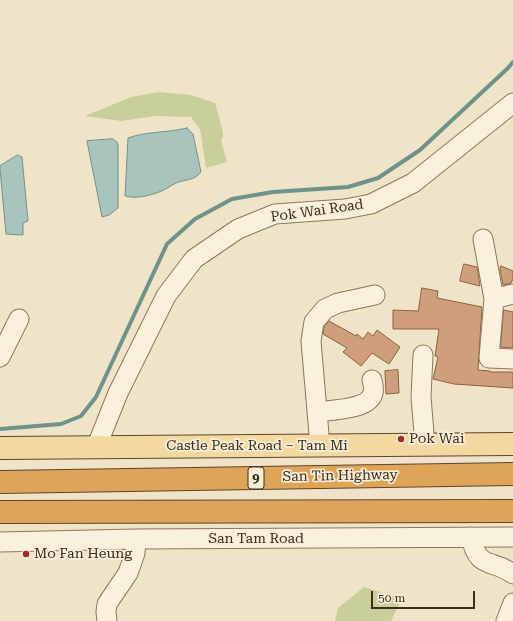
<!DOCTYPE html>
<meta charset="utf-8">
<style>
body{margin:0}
#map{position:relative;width:513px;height:621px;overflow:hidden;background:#f0e4c8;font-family:"Roboto Serif",serif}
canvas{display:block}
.scale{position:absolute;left:371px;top:591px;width:104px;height:18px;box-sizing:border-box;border:2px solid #3d2e20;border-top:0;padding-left:5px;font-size:12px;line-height:14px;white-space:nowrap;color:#3d2e20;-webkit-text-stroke:3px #f7eed8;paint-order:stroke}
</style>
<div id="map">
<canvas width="513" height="621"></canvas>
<div class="scale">50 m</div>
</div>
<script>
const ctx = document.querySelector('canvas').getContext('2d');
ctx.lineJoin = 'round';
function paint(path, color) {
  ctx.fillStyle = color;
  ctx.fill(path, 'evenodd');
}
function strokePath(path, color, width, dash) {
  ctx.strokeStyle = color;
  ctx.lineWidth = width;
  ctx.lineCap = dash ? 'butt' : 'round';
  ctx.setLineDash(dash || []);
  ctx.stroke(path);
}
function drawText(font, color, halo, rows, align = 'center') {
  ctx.font = font + ' "Roboto Serif",serif';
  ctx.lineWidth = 3.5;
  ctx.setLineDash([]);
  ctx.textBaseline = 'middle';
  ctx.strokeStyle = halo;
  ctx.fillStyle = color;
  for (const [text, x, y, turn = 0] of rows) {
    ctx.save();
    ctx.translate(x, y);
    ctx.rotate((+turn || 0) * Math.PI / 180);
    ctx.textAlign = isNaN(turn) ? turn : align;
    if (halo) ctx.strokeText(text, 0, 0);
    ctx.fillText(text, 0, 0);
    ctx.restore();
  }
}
paint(new Path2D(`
 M159,92L191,95L215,103L223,132V136L221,140L227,162L206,168L200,129L191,117L156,116L121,121L85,116L131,97Z
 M364,587L402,599L391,621H335L338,608Z`), '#c9cf9b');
const water = new Path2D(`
 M187,128L193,134L201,172C194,181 186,179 176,183C170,186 165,190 159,192C149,196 135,199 125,196L128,138C147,131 167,133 187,128Z
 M113,139L117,142L118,145V208L109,215L102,217L87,141Z
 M18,155L22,157L28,221L23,223V235L6,234L0,169V166Z`);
paint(water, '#a9c4bc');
strokePath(water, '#6f938a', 1);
strokePath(new Path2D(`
 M0,429L61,424L81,416L96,397L167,244L195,219L232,199L273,192L348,187L378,178L420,150L508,68L513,62`), '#6f938a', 4);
const building = new Path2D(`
 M464,264L477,267L480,286L460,281Z
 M501,266L513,271V279L511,283L503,285L500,269Z
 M422,288L438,291L437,298L482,307L478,370L490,371V372H513V388L454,384L433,379L438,357L435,356L439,329H393V310L418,311Z
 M504,310L513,312V348L501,347Z
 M329,321L356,336L357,334L363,339L368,332L373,336L377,330L400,347L389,364L372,353L361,366L343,352L347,348L323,334L324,327Z
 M398,370L399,393L386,394L385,371Z`);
paint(building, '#cf9f7d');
strokePath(building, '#8d5f41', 1);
const minor = new Path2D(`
 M483,239L494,299L489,358L513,359
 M494,299L513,294
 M423,355L421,397L425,445
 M0,357L19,319
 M317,412C331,410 369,410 373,393C374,390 373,384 372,380
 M320,446L311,341L314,322L325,309L338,303L375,295
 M96,448L118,393L166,296L194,259L238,229L275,214L345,209L371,204L413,183L513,103
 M471,537C478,571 492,558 513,574
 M0,542L136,539L513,537
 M107,621L106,612L107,604L128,573L135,553L136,539
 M506,621L513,603`);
const major = new Path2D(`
 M0,448L513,444`);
const highway = new Path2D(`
 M0,482L513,474
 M0,512L513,511`);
strokePath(minor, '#8d765c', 21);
strokePath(major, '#5b4430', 24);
strokePath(highway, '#5b4430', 24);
strokePath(minor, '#faf1dc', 19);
strokePath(major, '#f3d9a0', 22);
strokePath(highway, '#e0a458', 22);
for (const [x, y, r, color] of [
 [401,439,4,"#9e2a2b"],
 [26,554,4,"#9e2a2b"]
]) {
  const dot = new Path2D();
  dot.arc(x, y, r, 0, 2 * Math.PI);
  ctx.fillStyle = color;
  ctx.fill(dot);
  strokePath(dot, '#f7eed8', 1.5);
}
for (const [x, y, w] of [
 [256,478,16]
]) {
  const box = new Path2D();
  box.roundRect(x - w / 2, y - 11, w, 22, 3);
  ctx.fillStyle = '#f7eed8';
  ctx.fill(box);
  strokePath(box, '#3d2e20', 1);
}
drawText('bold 13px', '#3d2e20', null, [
 ["9",256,478]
]);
drawText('14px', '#3d2e20', '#f7eed8', [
 ["Pok Wai Road",317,211,-8],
 ["Castle Peak Road – Tam Mi",257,446],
 ["San Tin Highway",340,476,-1],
 ["San Tam Road",256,539]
]);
drawText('14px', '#3d2e20', '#f7eed8', [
 ["Pok Wai",409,439],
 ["Mo Fan Heung",34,554]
], 'left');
</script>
